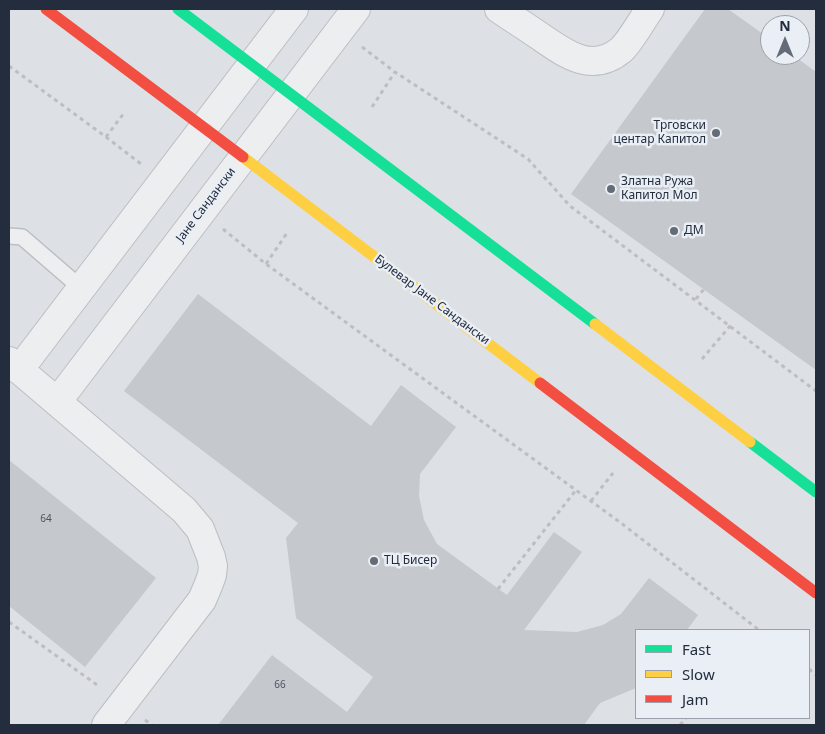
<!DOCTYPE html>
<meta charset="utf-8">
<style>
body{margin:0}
#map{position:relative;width:825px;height:734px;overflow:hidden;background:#dde0e4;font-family:"Noto Sans",sans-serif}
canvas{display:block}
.frame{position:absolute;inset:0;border:10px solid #232d3e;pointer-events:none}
.legend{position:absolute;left:635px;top:629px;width:175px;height:90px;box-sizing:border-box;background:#eaeef5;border:1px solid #9aa1ac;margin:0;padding:6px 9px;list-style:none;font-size:15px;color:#232d3e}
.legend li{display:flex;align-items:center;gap:10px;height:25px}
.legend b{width:25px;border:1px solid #9aa1ac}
.north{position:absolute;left:760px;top:15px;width:50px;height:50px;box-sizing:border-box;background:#eaeef5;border:1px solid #9aa1ac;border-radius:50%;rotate:0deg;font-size:14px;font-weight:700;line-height:20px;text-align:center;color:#232d3e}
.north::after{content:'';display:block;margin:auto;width:18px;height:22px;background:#646c78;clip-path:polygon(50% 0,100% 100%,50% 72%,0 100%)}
</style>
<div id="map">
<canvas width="825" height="734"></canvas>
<div class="frame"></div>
<ul class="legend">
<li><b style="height:6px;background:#16e098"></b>Fast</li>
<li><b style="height:6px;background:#ffcf43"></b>Slow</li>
<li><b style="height:6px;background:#f24e42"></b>Jam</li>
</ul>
<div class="north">N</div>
</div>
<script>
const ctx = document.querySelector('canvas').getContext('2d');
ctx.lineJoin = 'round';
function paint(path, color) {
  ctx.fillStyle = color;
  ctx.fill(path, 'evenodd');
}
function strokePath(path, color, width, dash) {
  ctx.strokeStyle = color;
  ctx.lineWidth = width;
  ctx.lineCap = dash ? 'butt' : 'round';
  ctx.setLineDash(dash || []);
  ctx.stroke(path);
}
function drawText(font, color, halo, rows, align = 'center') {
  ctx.font = font + ' "Noto Sans",sans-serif';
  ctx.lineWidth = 5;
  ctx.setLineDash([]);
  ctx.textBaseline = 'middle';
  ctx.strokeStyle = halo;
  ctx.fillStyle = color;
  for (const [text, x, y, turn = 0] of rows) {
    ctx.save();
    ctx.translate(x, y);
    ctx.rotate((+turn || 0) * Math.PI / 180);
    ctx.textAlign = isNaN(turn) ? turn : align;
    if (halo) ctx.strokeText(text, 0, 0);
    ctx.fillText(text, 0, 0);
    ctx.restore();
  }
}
paint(new Path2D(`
 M705,9H728L770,39V55H793L816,72V370L571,194Z
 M198,294L371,426L401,385L456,427L420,474L419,496L424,520L437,544L507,595L554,532L582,552L524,630L577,632L603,625L621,614L649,578L698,615L687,630H636V688L600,703L584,725H218L272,655L347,712L373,677L296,618L286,538L298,523L124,391Z
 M9,460L156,578L85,667L9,606Z`), '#c5c8cc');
const lane = new Path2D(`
 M9,236L22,237L81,288`);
const street = new Path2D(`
 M499,9C512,18 525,26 538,35C563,52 591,75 621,50C630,42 642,20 650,9
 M9,361L184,510L200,529L211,557L213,566L212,575L208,586L202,600L106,725
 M19,370L294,9
 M57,402L356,9`);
strokePath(lane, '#bbbec2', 18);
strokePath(street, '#bbbec2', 30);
strokePath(new Path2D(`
 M362,47L395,72L528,159L570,206L816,391
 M9,66L106,137L141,164
 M372,107L395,72
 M106,137L124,113
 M223,229L266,264L621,523L759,630
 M266,264L287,233
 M696,299L704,289
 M702,359L731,325
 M591,501L613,473
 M498,589L576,490
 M9,622L100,687
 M809,669L816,675
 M145,720L152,725
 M680,725L686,718`), '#bcbec4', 3, [4, 4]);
strokePath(lane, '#edeef0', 15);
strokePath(street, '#edeef0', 28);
strokePath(new Path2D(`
 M178,9L595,324
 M750,442L816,492`), '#16e098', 11);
strokePath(new Path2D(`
 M243,157L540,383
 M595,324L750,442`), '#ffcf43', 11);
strokePath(new Path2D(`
 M46,9L243,157
 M540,383L816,593`), '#f24e42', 11);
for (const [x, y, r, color] of [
 [716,133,5,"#646c78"],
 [611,189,5,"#646c78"],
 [674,231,5,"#646c78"],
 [374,561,5,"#646c78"]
]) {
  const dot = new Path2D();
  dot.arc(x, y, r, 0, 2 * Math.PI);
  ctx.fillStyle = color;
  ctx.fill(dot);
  strokePath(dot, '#eaeef5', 2);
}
drawText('10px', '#4c5462', null, [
 ["64",46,519],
 ["66",280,685]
]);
drawText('12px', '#232d3e', '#eaeef5', [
 ["Трговски",706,126,"right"],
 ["центар Капитол",706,140,"right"],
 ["Златна Ружа",621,182],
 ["Капитол Мол",621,196],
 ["ДМ",684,231],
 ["ТЦ Бисер",384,561]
], 'left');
drawText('12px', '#232d3e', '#eaeef5', [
 ["Јане Сандански",206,205,-53],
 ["Булевар Јане Сандански",432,300,37]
]);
</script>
